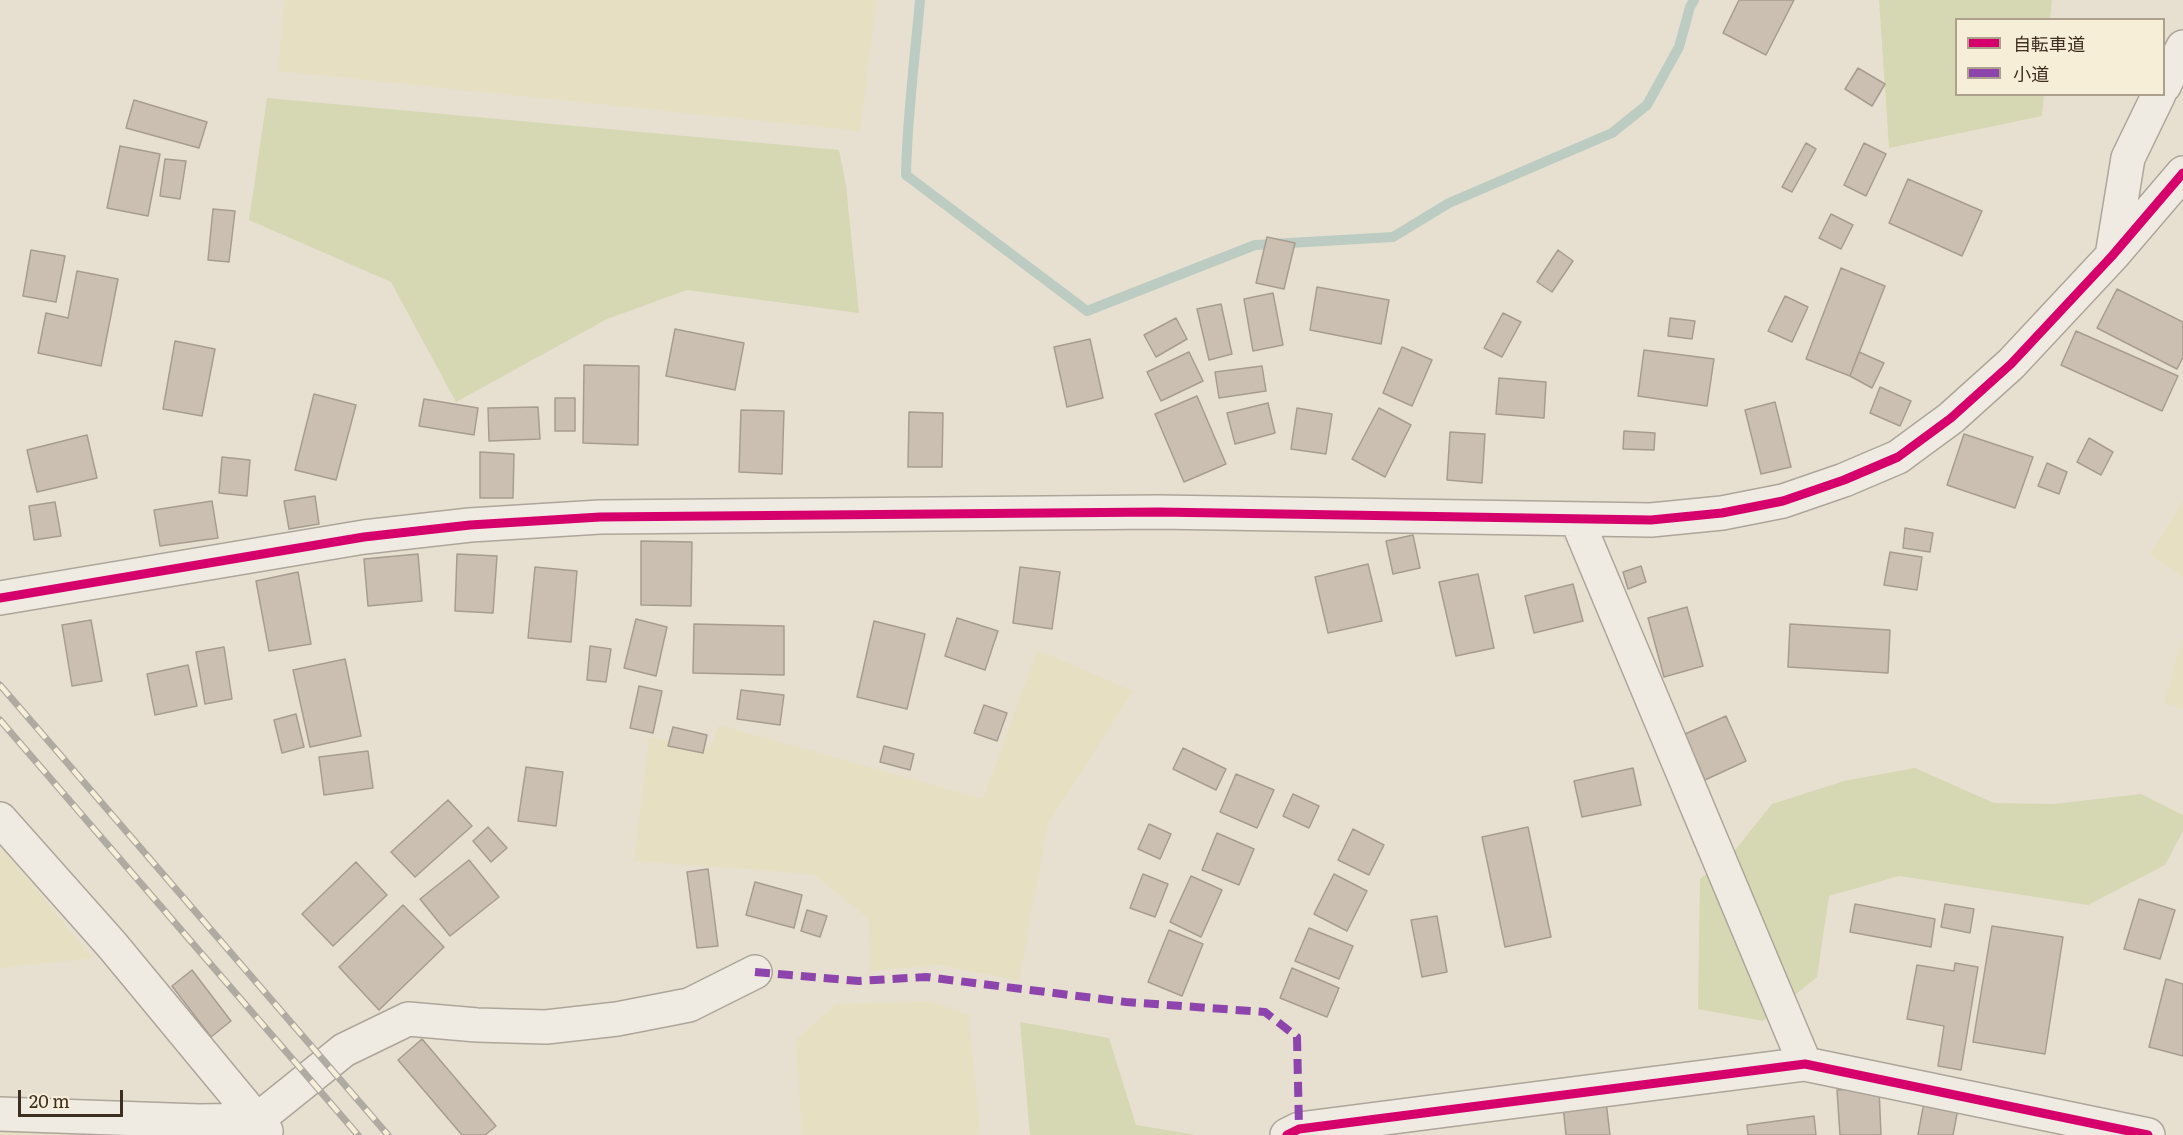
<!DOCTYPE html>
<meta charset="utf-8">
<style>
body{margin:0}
#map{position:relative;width:2183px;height:1135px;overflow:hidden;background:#e7e0d1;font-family:Literata,"Noto Sans JP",serif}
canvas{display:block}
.legend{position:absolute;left:1955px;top:18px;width:210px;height:78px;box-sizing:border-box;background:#f7eed8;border:2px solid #ada18e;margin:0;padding:8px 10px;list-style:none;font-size:18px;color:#3d2e20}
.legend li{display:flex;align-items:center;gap:12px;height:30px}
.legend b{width:30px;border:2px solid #ada18e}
.scale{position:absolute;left:18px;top:1090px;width:105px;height:27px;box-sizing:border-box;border:3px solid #3d2e20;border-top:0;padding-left:8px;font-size:18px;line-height:21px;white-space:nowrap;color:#3d2e20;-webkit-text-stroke:4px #f7eed8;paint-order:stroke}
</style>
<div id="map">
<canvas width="2183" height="1135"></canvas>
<ul class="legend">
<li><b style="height:8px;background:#d6006c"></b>自転車道</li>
<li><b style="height:8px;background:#8e44ad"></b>小道</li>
</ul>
<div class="scale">20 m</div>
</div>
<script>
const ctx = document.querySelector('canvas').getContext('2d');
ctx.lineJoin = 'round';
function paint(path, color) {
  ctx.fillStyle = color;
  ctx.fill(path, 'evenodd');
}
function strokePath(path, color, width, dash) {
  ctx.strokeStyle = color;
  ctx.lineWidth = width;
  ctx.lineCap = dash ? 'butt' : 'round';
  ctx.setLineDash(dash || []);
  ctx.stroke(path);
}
paint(new Path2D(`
 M284,0H877L860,131L278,71Z
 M2183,501V577L2150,555Z
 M2183,637V709L2164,703Z
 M1037,650L1133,691L1048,824L1019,981L939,965L870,971L869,919L813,874L634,861L649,737L710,748L719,725L983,799Z
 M0,846L93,958L0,968Z
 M931,1001L969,1015L980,1135H802L796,1040L836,1004Z
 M0,1129L109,1135H0Z`), '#e6dfc2');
paint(new Path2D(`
 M1879,0H2052L2050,19L1956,20V94L2044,95L2042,116L1889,148Z
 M267,98L839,150L846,185L859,313L687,290L607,319L456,402L391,282L249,220Z
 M1915,768L1994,803L2053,804L2141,794L2183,815V831L2165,865L2088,905L1899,876L1829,896L1817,977L1763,1021L1698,1009L1700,879L1735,850L1772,804L1844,781Z
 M1020,1022L1109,1038L1136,1125L1197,1135H1030Z`), '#d6d7b3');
strokePath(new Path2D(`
 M920,0C915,58 907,116 906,175L1087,311L1255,245L1393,237L1449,203L1612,133L1647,105L1679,47L1690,7L1694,0`), '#bcccc2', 10);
const building = new Path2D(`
 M1739,0H1794L1766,55L1723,33Z
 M1858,68L1885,84L1872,106L1845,89Z
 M134,100L207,122L199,148L126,128Z
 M1806,143L1816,149L1792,192L1782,187Z
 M1864,143L1886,154L1866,196L1844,185Z
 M120,146L160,154L148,216L107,208Z
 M165,159L186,161L180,199L160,196Z
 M1908,179L1982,211L1962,256L1889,223Z
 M213,209L235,211L229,262L208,260Z
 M1831,214L1853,225L1841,249L1819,238Z
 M1267,237L1295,243L1284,289L1256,283Z
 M31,250L65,256L56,302L23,296Z
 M1558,250L1573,261L1552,292L1537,282Z
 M1841,268L1885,286L1850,376L1806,359Z
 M77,271L118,279L101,366L38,353L46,313L68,318Z
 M1317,287L1389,300L1381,344L1310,330Z
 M2117,289L2183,322V357L2177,369L2097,328Z
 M1273,293L1283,345L1253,351L1244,299Z
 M1785,296L1808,307L1792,342L1768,331Z
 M1221,304L1232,354L1209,360L1197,309Z
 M1503,313L1521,322L1502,357L1484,348Z
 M1176,318L1187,339L1156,357L1144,335Z
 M1670,318L1695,321L1692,339L1668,336Z
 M675,329L744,343L735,390L666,376Z
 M2076,331L2178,376L2162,411L2061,365Z
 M1090,339L1103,398L1067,407L1054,347Z
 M175,341L215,349L202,416L163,409Z
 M1402,347L1432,360L1412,406L1383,393Z
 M1644,350L1714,359L1707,406L1638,396Z
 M1189,352L1203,381L1161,401L1147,372Z
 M1859,352L1884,363L1872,388L1850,376Z
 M584,365L639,366L638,445L583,443Z
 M1262,366L1266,391L1219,398L1215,372Z
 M1499,378L1546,382L1544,418L1496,414Z
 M1880,387L1911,401L1900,426L1870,413Z
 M314,394L356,405L336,480L295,470Z
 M1197,396L1226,464L1184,482L1155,414Z
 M555,398H575V431H555Z
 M424,399L478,408L474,435L419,426Z
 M1775,402L1791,467L1761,474L1745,410Z
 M1268,403L1275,433L1235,444L1227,413Z
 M538,407L540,439L489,441L488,408Z
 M1297,408L1332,414L1326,454L1291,449Z
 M1379,408L1411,425L1385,477L1352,459Z
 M741,410L784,411L782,474L739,472Z
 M909,412L943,413L942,467H908Z
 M1624,431L1655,433L1654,450L1623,449Z
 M1450,432L1485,434L1482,483L1447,480Z
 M1964,434L2033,457L2015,508L1947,485Z
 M87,435L97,478L37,492L27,450Z
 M2089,438L2113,452L2101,475L2077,462Z
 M480,452L514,454L513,498H480Z
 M222,457L250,460L247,496L219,493Z
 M2047,463L2067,472L2059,494L2038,486Z
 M315,496L319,524L289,529L284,501Z
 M212,501L218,538L160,546L154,510Z
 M55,502L61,536L34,540L29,506Z
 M1905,528L1933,533L1930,552L1903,548Z
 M1413,535L1420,568L1393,574L1386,541Z
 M641,541L692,542L691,606L641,605Z
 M1890,552L1922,557L1917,590L1884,585Z
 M418,554L422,601L368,606L364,559Z
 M457,554L497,556L493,613L455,611Z
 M1368,564L1382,621L1328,633L1315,577Z
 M1641,566L1646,582L1628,589L1623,572Z
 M535,567L577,571L571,642L528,638Z
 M1020,567L1060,572L1052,629L1013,623Z
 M298,572L311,644L269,651L256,581Z
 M1478,574L1494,648L1456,656L1439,582Z
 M1573,584L1583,621L1534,633L1525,596Z
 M1687,607L1703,666L1664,677L1648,618Z
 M957,618L998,631L985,670L945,656Z
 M636,619L667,627L656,676L624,668Z
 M91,620L102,681L72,686L62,625Z
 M874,621L925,634L907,709L857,697Z
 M694,624L784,626V675L693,673Z
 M1790,624L1890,630L1888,673L1788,667Z
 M590,646L611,649L606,682L587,680Z
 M224,647L232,699L205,704L196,652Z
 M345,659L361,736L310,747L293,670Z
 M188,665L197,706L155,715L147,674Z
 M639,686L662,691L653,733L630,728Z
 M741,690L784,695L780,725L737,719Z
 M984,705L1007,713L997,741L974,733Z
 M296,714L304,747L282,753L274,720Z
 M1726,716L1746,761L1705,780L1685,734Z
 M673,727L707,735L703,753L668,746Z
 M884,746L914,754L910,770L880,762Z
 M1183,748L1226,769L1216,790L1173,769Z
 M368,751L373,788L324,795L319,757Z
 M526,767L563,772L556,826L518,821Z
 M1633,768L1641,805L1582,817L1574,781Z
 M1236,774L1274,790L1257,828L1220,812Z
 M1293,794L1319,806L1309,828L1283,816Z
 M448,800L472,826L415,877L391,852Z
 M1149,824L1171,834L1160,859L1138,849Z
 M488,827L507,848L491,862L473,841Z
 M1528,827L1551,937L1505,947L1482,837Z
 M1353,829L1384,845L1369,875L1338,860Z
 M1217,833L1254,849L1239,885L1202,870Z
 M469,860L499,897L450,936L420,899Z
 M356,862L387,895L333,946L302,914Z
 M708,869L718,946L697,948L687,872Z
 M1143,874L1168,884L1155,917L1130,908Z
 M1334,874L1367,891L1347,931L1314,914Z
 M1191,876L1222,890L1201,937L1170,922Z
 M755,882L802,895L794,928L746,915Z
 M2139,899L2175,910L2160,959L2124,949Z
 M1855,904L1935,919L1931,947L1850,932Z
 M1945,904L1974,909L1970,933L1941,927Z
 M403,905L444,947L379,1010L339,967Z
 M807,910L827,916L820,937L801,931Z
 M1437,916L1447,972L1422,977L1411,920Z
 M1992,926L2063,937L2045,1054L1973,1042Z
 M1309,928L1353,946L1339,979L1295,961Z
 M1169,930L1203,944L1182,996L1148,982Z
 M1955,963L1978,967L1961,1070L1938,1066L1944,1026L1907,1019L1917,965L1954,971Z
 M1292,968L1339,988L1327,1017L1280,998Z
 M192,970L231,1021L211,1037L172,986Z
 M2166,979L2183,984V1056L2149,1047Z
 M422,1039L496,1126L485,1135H462L398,1060Z
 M1879,1088L1881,1135H1840L1837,1090Z
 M1606,1101L1610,1135H1566L1563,1106Z
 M1924,1102L1958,1109L1953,1135H1918Z
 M1814,1116L1816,1135H1748L1747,1125Z`);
paint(building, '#cbbfb2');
strokePath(building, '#a89c90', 1.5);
const minor = new Path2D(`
 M2164,86L2183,47
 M2112,256L2128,158L2159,94
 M1577,520L1805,1064
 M0,598L364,537L470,525L600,517L1158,512L1651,520L1722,513L1783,501L1844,480L1898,457L1951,418L2011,364L2112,256L2183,173
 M0,819L112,945L266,1131
 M0,1114L199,1121L257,1120L344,1050L408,1019L477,1025L546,1027L617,1019L689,1005L755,972
 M1287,1135L1299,1129L1805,1064L2148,1135`);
strokePath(minor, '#ada599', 36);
strokePath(minor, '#efebe3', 33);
const rail = new Path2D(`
 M0,685L388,1135
 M0,720L358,1135`);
strokePath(rail, '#afaaa2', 7);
strokePath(rail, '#f7eed8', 4.5, [14]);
strokePath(new Path2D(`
 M755,972L859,981L926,977L1126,1002L1265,1012L1297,1037L1299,1129`), '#8e44ad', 8, [15, 8]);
strokePath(new Path2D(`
 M0,598L364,537L470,525L600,517L1158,512L1651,520L1722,513L1783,501L1844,480L1898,457L1951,418L2011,364L2112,256L2183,173
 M1287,1135L1299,1129L1805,1064L2148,1135`), '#d6006c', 9);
</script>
